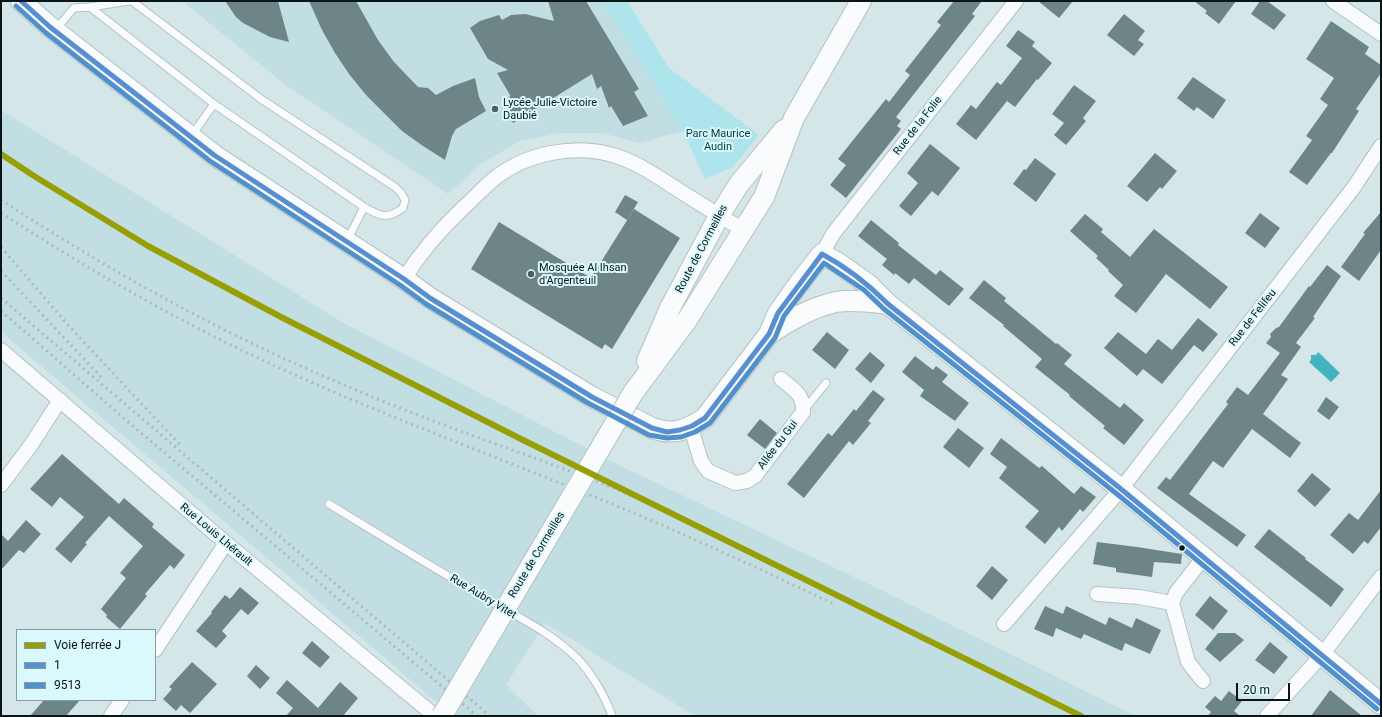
<!DOCTYPE html>
<meta charset="utf-8">
<style>
body{margin:0}
#map{position:relative;width:1382px;height:717px;overflow:hidden;background:#d4e6e8;font-family:Roboto,sans-serif}
canvas{display:block}
.frame{position:absolute;inset:0;border:2px solid #0a1517;pointer-events:none}
.legend{position:absolute;left:16px;top:629px;width:140px;height:72px;box-sizing:border-box;background:#daf9fd;border:1px solid #879ea1;margin:0;padding:5px 7px;list-style:none;font-size:12px;color:#0a1517}
.legend li{display:flex;align-items:center;gap:8px;height:20px}
.legend b{width:20px;border:1px solid #879ea1}
.scale{position:absolute;left:1236px;top:683px;width:54px;height:18px;box-sizing:border-box;border:2px solid #0a1517;border-top:0;padding-left:5px;font-size:12px;line-height:14px;white-space:nowrap;color:#0a1517;-webkit-text-stroke:3px #daf9fd;paint-order:stroke}
</style>
<div id="map">
<canvas width="1382" height="717"></canvas>
<div class="frame"></div>
<ul class="legend">
<li><b style="height:5px;background:#979e06"></b>Voie ferrée J</li>
<li><b style="height:5px;background:#588fd2"></b>1</li>
<li><b style="height:5px;background:#5091cb"></b>9513</li>
</ul>
<div class="scale">20 m</div>
</div>
<script>
const ctx = document.querySelector('canvas').getContext('2d');
ctx.lineJoin = 'round';
function paint(path, color) {
  ctx.fillStyle = color;
  ctx.fill(path, 'evenodd');
}
function strokePath(path, color, width, dash) {
  ctx.strokeStyle = color;
  ctx.lineWidth = width;
  ctx.lineCap = dash ? 'butt' : 'round';
  ctx.setLineDash(dash || []);
  ctx.stroke(path);
}
function drawText(font, color, halo, rows, align = 'center') {
  ctx.font = font + ' Roboto,sans-serif';
  ctx.lineWidth = 4;
  ctx.setLineDash([]);
  ctx.textBaseline = 'middle';
  ctx.strokeStyle = halo;
  ctx.fillStyle = color;
  for (const [text, x, y, turn = 0] of rows) {
    ctx.save();
    ctx.translate(x, y);
    ctx.rotate((+turn || 0) * Math.PI / 180);
    ctx.textAlign = isNaN(turn) ? turn : align;
    if (halo) ctx.strokeText(text, 0, 0);
    ctx.fillText(text, 0, 0);
    ctx.restore();
  }
}
paint(new Path2D(`
 M182,1H602L683,131L639,143L602,133H560L520,141L482,163L448,194L287,86Z
 M1,110L342,322L625,468L877,588L1135,716H695L545,623L506,685L538,716H453L1,332Z`), '#c1dfe3');
paint(new Path2D(`
 M602,1H627L669,68L759,135L733,167L705,179L683,131Z`), '#aee4eb');
paint(new Path2D(`
 M1318,352L1340,373L1331,382L1309,362L1311,360V355H1316Z`), '#41b4c0');
paint(new Path2D(`
 M225,1H278L289,42L270,37L243,23L236,17Z
 M309,1H356L378,40L394,62L418,87L428,88L436,95L453,86L475,78L479,97L486,111L456,129L452,136L445,160L423,146L402,131L366,95L349,74L335,53L322,30Z
 M548,1H586L639,89L634,92L648,116L623,126L611,106L609,108L601,86L597,89L592,74L513,123L508,111L510,95L497,73L508,70L488,59L470,28L480,21L499,15L502,20L511,15L525,14L554,21Z
 M954,1H982L972,14L975,16L896,117L901,121L897,126L901,129L846,198L830,185L846,165L838,159L886,99L889,102L910,75L905,71L941,25L937,22Z
 M1038,1H1073L1059,18Z
 M1194,1H1236L1219,24L1205,13L1207,11Z
 M1260,1H1267L1286,15L1274,30L1251,14Z
 M1124,14L1145,31L1138,40L1144,44L1134,56L1107,35Z
 M1331,21L1369,47L1365,54L1381,65V73L1356,109L1359,111L1332,153H1331L1307,185L1289,172L1312,140L1306,136L1328,105L1320,99L1334,78L1306,59Z
 M1018,30L1035,42L1032,46L1052,63L1038,80L1037,79L1015,107L1007,101L976,140L956,124L971,105L976,109L997,82L1001,85L1022,58L1006,46Z
 M1193,77L1226,100L1213,119L1197,107L1194,111L1177,98Z
 M1074,85L1096,101L1083,118L1086,121L1066,145L1054,135L1064,123L1052,114Z
 M930,144L960,168L938,196L932,191L911,216L899,206L918,183L907,173Z
 M1155,153L1177,171L1162,189L1160,187L1147,202L1127,186Z
 M1035,158L1056,174L1036,202L1013,184L1024,169L1026,170Z
 M625,195L638,202L627,220L615,212Z
 M634,209L680,238L612,349L605,344L602,349L471,269L499,222L591,278Z
 M1381,212V250L1359,281L1341,267L1365,234L1363,233Z
 M1260,213L1280,228L1265,248L1245,233Z
 M1085,214L1103,229L1101,232L1130,257L1154,229L1228,287L1210,309L1166,274L1136,313L1114,296L1123,285L1108,271L1109,270L1096,258L1098,256L1070,231Z
 M871,220L899,243L898,245L936,275L940,270L964,289L949,306L914,278L909,284L895,273L894,275L882,265L887,259L858,236Z
 M1327,265L1341,276L1313,317L1315,318L1296,343L1301,347L1281,375L1288,379L1263,414L1301,443L1290,458L1252,429L1223,468L1213,461L1189,494L1246,535L1237,547L1157,488L1166,477L1170,480L1187,458L1228,404L1226,402L1237,387L1248,395L1280,353L1266,343L1271,337L1270,334L1276,328L1279,327L1309,286L1310,287Z
 M984,280L1006,298L1004,301L1056,344L1057,343L1072,355L1064,364L1120,408L1124,403L1144,420L1124,445L1103,428L1105,426L1069,396L1070,395L1035,367L1042,359L1003,326L1004,325L969,298Z
 M1198,318L1218,334L1203,352L1194,345L1162,384L1143,369L1137,376L1104,348L1118,332L1146,354L1158,339L1172,350Z
 M827,332L849,350L835,369L812,350Z
 M870,352L885,365L871,383L855,369Z
 M915,356L933,370L936,366L948,375L942,382L969,403L955,421L920,396L924,390L902,372Z
 M873,390L885,399L868,421L871,423L853,445L849,441L804,498L787,484L828,433L832,436L854,409L856,411Z
 M1326,397L1339,407L1329,420L1317,411Z
 M760,419L777,433L765,449L747,435Z
 M958,428L984,448L969,468L943,447Z
 M1001,438L1039,468L1042,466L1074,494L1081,486L1096,497L1083,512L1080,509L1062,531L1059,527L1045,544L1025,527L1039,511L999,478L1007,467L990,454Z
 M62,454L119,504L124,498L154,524L152,527L185,555L174,569L170,565L145,594L147,596L120,629L106,617L107,615L101,609L126,578L120,573L143,546L109,516L85,543L87,544L71,563L55,549L84,517L60,497L52,507L30,489Z
 M1312,473L1331,489L1315,507L1297,491Z
 M1381,490V527L1368,544L1364,541L1353,554L1330,535L1349,513L1358,520Z
 M26,520L41,534L24,553L19,550L1,570V534L8,541Z
 M1269,529L1306,558L1305,559L1344,589L1331,607L1254,547Z
 M1097,542L1137,547L1182,554L1181,564L1154,562L1152,577L1116,572V568L1093,564Z
 M992,566L1008,580L992,600L976,586Z
 M240,587L259,603L248,615L241,609L222,631L227,636L216,648L196,631L212,613L211,612L225,595L230,599Z
 M1210,596L1228,611L1213,630L1195,615Z
 M1045,606L1063,614L1066,606L1106,625L1109,617L1132,628L1136,618L1161,630L1150,654L1125,643L1122,651L1084,634L1081,639L1056,628L1053,637L1034,629Z
 M1218,633H1235L1244,640L1220,662L1205,649Z
 M312,641L330,657L320,668L302,653Z
 M1270,642L1288,657L1274,674L1255,660Z
 M192,662L217,684L190,713L181,705L176,711L163,699L172,689L169,687Z
 M256,665L270,678L260,689L247,676Z
 M287,680L318,708L340,682L358,698L343,716H286L293,708L276,693Z
 M1330,690L1362,716H1311Z
 M1229,691L1242,701L1234,711L1240,716H1208L1211,712L1205,707L1215,696L1221,701Z
 M44,700H80L66,716H30Z`), '#6e8588');
const lane = new Path2D(`
 M129,1L90,7L214,104L364,207C380,216 387,220 403,208L405,200L401,193L395,187L261,99L132,1
 M56,29L74,8L90,7
 M192,135L214,104
 M347,241L364,207
 M804,410L826,383
 M329,504C380,535 430,566 482,596C514,615 551,632 578,659C592,674 605,696 612,716`);
const street = new Path2D(`
 M1333,1L1381,34
 M822,254L833,234L1016,1
 M404,279C420,253 440,230 462,209C473,199 483,188 495,178C527,153 576,143 616,156C635,162 652,173 669,184C694,200 719,216 744,230
 M1,350L226,543L435,716
 M691,428L701,461L708,471L735,483L747,481L755,476L803,412C804,394 793,389 781,379
 M1,485L31,445L60,400
 M1097,594L1139,597L1172,603
 M1004,624L1121,489L1354,187L1381,146
 M155,650L226,543
 M1203,681L1188,662L1172,603L1176,593L1204,557
 M111,716L122,700
 M1267,716L1322,655L1381,577`);
const secondary = new Path2D(`
 M21,1L50,27L214,155L404,279L430,298L592,397L652,428C675,436 686,430 705,418L769,334L778,313L800,282L822,254L838,263L869,285L888,304L1121,489L1381,704
 M769,334C790,320 812,307 836,302C853,299 872,302 888,304
 M647,361L670,308L719,216L739,184L784,130
 M633,393L687,320L764,197L794,118L861,1`);
strokePath(lane, '#b4c2c4', 9);
strokePath(street, '#b4c2c4', 16);
strokePath(secondary, '#b4c2c4', 22);
strokePath(lane, '#f9fbfc', 7);
strokePath(street, '#f9fbfc', 14);
strokePath(secondary, '#f9fbfc', 20);
strokePath(new Path2D(`
 M1,200C97,262 196,320 301,366C352,389 403,410 455,429C492,443 530,456 567,470C611,486 653,505 695,524
 M1,213C83,266 167,315 256,357C372,412 493,455 612,504C687,535 762,570 836,605
 M1,247L68,325L182,447
 M1,271L104,380
 M1,298L490,716
 M1,311L127,421L477,716`), '#b3b7b8', 3, [2, 4]);
const secondaryBridge = new Path2D(`
 M442,716L633,393`);
strokePath(secondaryBridge, '#b4c2c4', 22, []);
strokePath(secondaryBridge, '#f9fbfc', 20);
strokePath(new Path2D(`
 M21,1L50,27L214,155L404,279L430,298L592,397L652,428L667,432L680,430L692,426L705,418L769,334L778,313L822,254C848,268 867,283 888,304L1121,489L1381,704`), '#588fd2', 5);
strokePath(new Path2D(`
 M16,6L46,33L210,161L400,285L426,304L588,403L649,435L667,438L681,437L695,432L710,423L775,338L784,316L824,263L864,290L884,309L1117,494L1377,709`), '#5091cb', 5);
strokePath(new Path2D(`
 M1,154L34,176L148,246L281,317L519,438L1081,716`), '#979e06', 6);
for (const [x, y, r, color] of [
 [495,109,4,"#515e60"],
 [531,274,4,"#515e60"],
 [1182,548,3.5,"#0a1517"]
]) {
  const dot = new Path2D();
  dot.arc(x, y, r, 0, 2 * Math.PI);
  ctx.fillStyle = color;
  ctx.fill(dot);
  strokePath(dot, '#daf9fd', 1.5);
}
drawText('11px', '#0a1517', '#daf9fd', [
 ["Lycée Julie-Victoire",503,103],
 ["Daubié",503,116],
 ["Mosquée Al Ihsan",539,268],
 ["d'Argenteuil",539,281]
], 'left');
drawText('11px', '#0a1517', '#daf9fd', [
 ["Rue de la Folie",918,126,-52],
 ["Route de Cormeilles",702,249,-62],
 ["Rue de Felifeu",1253,318,-52],
 ["Allée du Gui",778,445,-53],
 ["Rue Louis Lhérault",216,535,40],
 ["Route de Cormeilles",537,555,-59],
 ["Rue Aubry Vitet",483,597,31]
]);
drawText('11px', '#003a41', '#daf9fd', [
 ["Parc Maurice",718,134],
 ["Audin",718,147]
]);
</script>
